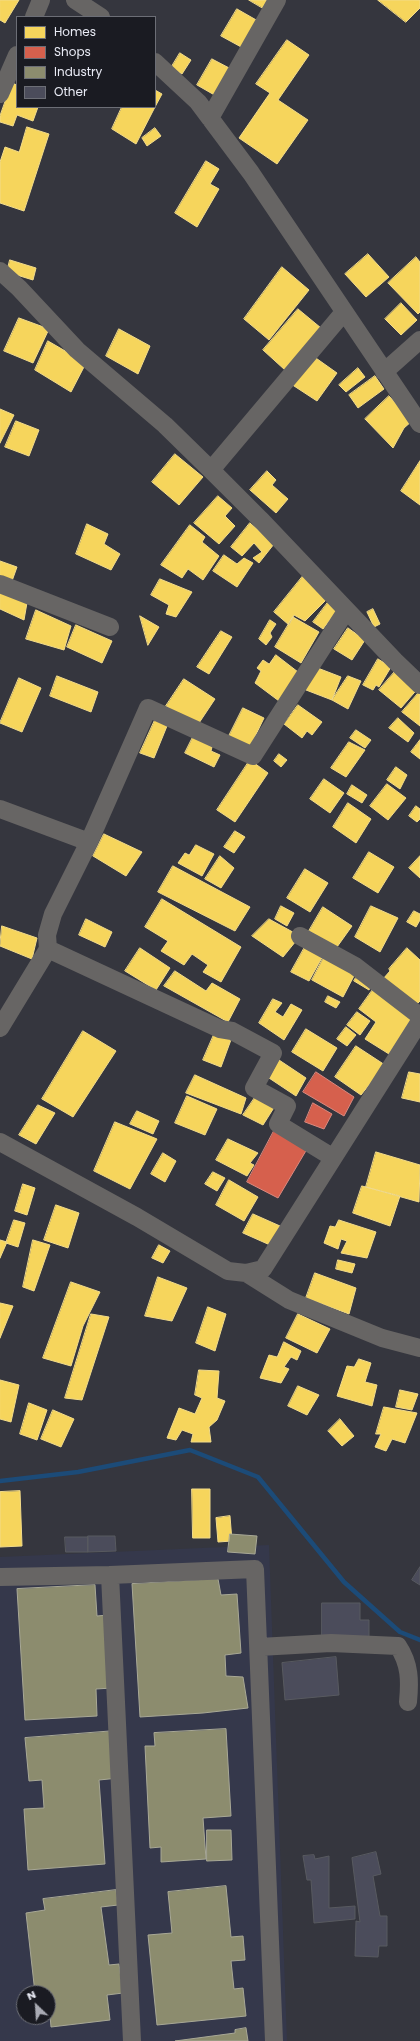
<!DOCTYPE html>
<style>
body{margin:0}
#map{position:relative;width:420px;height:2041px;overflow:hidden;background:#35363e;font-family:Poppins,sans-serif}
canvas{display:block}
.legend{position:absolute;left:16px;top:16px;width:140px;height:92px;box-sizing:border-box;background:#1a1b22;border:1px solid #6c6e76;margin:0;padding:5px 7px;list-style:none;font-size:12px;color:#e8eaf4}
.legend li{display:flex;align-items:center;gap:8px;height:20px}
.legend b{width:20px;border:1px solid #6c6e76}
.north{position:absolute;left:16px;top:1985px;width:40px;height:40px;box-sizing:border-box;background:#1a1b22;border:1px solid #6c6e76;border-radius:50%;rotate:335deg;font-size:11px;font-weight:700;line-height:16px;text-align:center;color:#e8eaf4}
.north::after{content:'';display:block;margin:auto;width:14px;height:18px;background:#a9abb4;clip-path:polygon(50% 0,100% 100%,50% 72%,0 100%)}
</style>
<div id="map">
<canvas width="420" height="2041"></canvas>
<ul class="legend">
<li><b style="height:11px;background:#f6d55c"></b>Homes</li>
<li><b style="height:11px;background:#d6604d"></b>Shops</li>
<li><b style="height:11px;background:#8c8c6e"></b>Industry</li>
<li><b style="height:11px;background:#4b4c5b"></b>Other</li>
</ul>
<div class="north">N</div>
</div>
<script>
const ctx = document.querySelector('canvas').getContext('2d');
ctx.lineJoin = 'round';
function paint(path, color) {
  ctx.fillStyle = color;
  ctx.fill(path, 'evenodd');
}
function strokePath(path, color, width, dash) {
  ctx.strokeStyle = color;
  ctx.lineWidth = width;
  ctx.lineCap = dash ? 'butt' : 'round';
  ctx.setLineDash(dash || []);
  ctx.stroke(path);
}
paint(new Path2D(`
 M269,1545L287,2041H0V1557ZM24,1993H48V2017H24Z`), '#35384b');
const homes = new Path2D(`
 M0,0H19L5,23L0,20Z
 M249,0H267L263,8Z
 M378,0H420V8L406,22Z
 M237,9L258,21L243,48L221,36Z
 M287,40L309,55L278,100L308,120L277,164L239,138L270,93L256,84Z
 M180,53L191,60L182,74L171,68Z
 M212,59L233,70L218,97L197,85Z
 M12,83L17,85V107H38L33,121L17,115L13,126L0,122V116Z
 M155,90L162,94L155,107Z
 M122,107H155L136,144L112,129Z
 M27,127L49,134L24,211L0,203V162L5,147L19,152Z
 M155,128L161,136L147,146L142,138Z
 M206,161L219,169L210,184L219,189L197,227L175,213Z
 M368,254L389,277L366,297L345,274Z
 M416,257L420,262V312L418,314L388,283Z
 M10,260L36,268L33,280L7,272Z
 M282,267L309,290L269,340L244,319Z
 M401,303L417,320L401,335L385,319Z
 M298,309L321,328L285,370L263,350Z
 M19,318L49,329L33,363L4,351Z
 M119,329L150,346L138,374L106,356Z
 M48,341L86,363L71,392L35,370Z
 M313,356L337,373L317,401L291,384Z
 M358,368L365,377L346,392L339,385Z
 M375,376L384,389L358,408L349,395Z
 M389,396L412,421L404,428L393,448L365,419Z
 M0,409L14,415L0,443Z
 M16,421L39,430L29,456L5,447Z
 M175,454L203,477L179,505L152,482Z
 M420,461V505L401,491Z
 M267,471L276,480L272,485L288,499L276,513L250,490Z
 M218,496L232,508L225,516L235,526L219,544L194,523Z
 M250,523L274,544L259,563L253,558L262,552L254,543L242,556L231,547Z
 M87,524L108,534L104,544L120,554L111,570L76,554Z
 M190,525L205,537L202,542L219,556L203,580L188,569L182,578L161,565Z
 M224,555L237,564L244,558L253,563L237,587L213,571Z
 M0,561L17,567L12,581L0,576Z
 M303,576L328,598L305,621L294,615L289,625L274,612Z
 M160,579L192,592L176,617L166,614L169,605L151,595Z
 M0,586L28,597L24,620L0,609Z
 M329,601L339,608L323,629L313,622Z
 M373,609L380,624L374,627L367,612Z
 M36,610L71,626L64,650L26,639Z
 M140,616L159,627L148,645Z
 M293,617L319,632L301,663L275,647Z
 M270,620L276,624L270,633L272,637L266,645L259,639Z
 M76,625L112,641L102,663L67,647Z
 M348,628L365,640L352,660L334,649Z
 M221,631L232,637L209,674L197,667Z
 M276,655L298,672L279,701L255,683L261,671L257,668L263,660L269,664Z
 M378,659L391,667L379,687L376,685L373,690L363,685Z
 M315,667L341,677L332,700L306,690Z
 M398,668L420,686L401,708L379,690Z
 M57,676L98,692L91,712L50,696Z
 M348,676L361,681L348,709L332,700Z
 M19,678L41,688L22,732L0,723Z
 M184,679L215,699L197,726L166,706Z
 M420,691V726L402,712Z
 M298,705L322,722L312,735L307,731L302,738L284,724Z
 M243,708L264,718L250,747L229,736Z
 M398,718L414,733L408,742L389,728Z
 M155,720L167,726L154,758L140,753Z
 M356,730L371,740L365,748L350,738Z
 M193,737L212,747L211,751L220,755L214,767L185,753Z
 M420,740V759L411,752Z
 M349,742L365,750L346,777L331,768Z
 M279,754L287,760L281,767L274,761Z
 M250,760L268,773L235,822L217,810Z
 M396,767L407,775L400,789L387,780Z
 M324,779L344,793L330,813L310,799Z
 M387,784L406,798L388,820L370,806Z
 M352,785L367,795L362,803L347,794Z
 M348,803L371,819L356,843L333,827Z
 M416,806L420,809V819L417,822L409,816Z
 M235,831L245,837L234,853L224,847Z
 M104,834L142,852L126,876L93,856Z
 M196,845L214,854L202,876L178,863L185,853L189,855Z
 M369,852L394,867L378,893L353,878Z
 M220,856L234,868L221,888L205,879Z
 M420,856V878L409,868Z
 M173,866L250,907L235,931L158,892Z
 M305,869L328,883L310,912L287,898Z
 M162,899L241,947L221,982L203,972L208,965L192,954L184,965L161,951L168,941L145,927Z
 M281,906L294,913L287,926L275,919Z
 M371,906L398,918L380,952L355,937Z
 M323,907L352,926L337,947L309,931Z
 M414,911L420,914V920L416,927L407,922Z
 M86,919L112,932L105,947L79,935Z
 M269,919L300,936L283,957L252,936Z
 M2,926L37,938L32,959L0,946Z
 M306,945L324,954L309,981L291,972Z
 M140,948L170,968L156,990L125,971Z
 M407,948L420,960V1001L414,1007L383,979L390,971L389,969Z
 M325,955L356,972L343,997L312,980Z
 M175,971L206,991L212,983L240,999L228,1022L164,986Z
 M358,974L373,982L369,990L354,981Z
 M374,988L412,1018L389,1054L365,1039L376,1022L359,1009Z
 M328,996L340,1002L336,1008L325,1002Z
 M273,999L282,1003L275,1012L283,1017L291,1004L302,1010L284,1040L259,1023Z
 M357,1012L370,1021L360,1035L347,1025Z
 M346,1027L356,1035L347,1046L337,1039Z
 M306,1029L337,1048L323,1071L292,1052Z
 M216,1030L232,1037L221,1067L203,1060Z
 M83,1031L116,1051L73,1117L42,1099Z
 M356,1046L385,1065L361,1095L335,1077Z
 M279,1060L306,1078L296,1096L269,1078Z
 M409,1072L420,1074V1102L402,1098Z
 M195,1075L246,1098L241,1114L186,1093Z
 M187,1096L217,1109L205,1135L175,1123Z
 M256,1096L275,1106L263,1125L243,1115Z
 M38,1105L55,1113L36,1144L19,1135Z
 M137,1111L159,1121L153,1134L130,1124Z
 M115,1122L157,1139L130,1189L94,1171Z
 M228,1139L258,1153L250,1163L254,1165L247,1176L216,1160Z
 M376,1152L420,1165L419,1202L366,1187Z
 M163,1153L176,1161L165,1182L151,1174Z
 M213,1172L225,1178L217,1191L205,1184Z
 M229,1180L258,1197L244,1221L216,1205Z
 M23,1184L35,1188L27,1215L15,1211Z
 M362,1186L400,1196L390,1226L353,1213Z
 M56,1205L79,1213L68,1248L44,1240Z
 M253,1214L280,1226L270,1245L243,1233Z
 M14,1220L25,1223L18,1247L6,1243Z
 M339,1220L376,1232L367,1258L341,1253L347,1241L341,1239L338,1249L324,1243L330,1226L335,1227Z
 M0,1240L7,1242L0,1258Z
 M33,1240L50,1245L34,1291L23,1287Z
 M159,1245L170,1251L163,1263L152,1258Z
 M338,1260L355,1264L352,1273L336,1269Z
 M315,1273L356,1288L349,1314L306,1298Z
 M158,1277L187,1288L172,1321L145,1316Z
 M71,1282L100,1292L83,1326L71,1366L43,1358Z
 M0,1303L13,1306L0,1338Z
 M208,1307L226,1314L215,1351L196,1343Z
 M91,1314L109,1317L82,1400L65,1398Z
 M298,1314L330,1329L317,1353L286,1338Z
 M284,1342L301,1351L297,1360L291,1357L284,1367L289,1369L281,1383L260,1378L269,1355L277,1357Z
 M359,1359L371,1363L365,1382L377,1385L372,1406L337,1396L347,1366L354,1367Z
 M199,1370L219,1371L217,1398L225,1401L217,1420L209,1427L211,1442H191L193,1434L182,1430L176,1440L167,1438L179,1408L195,1414L202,1398L195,1395Z
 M0,1380L19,1385L11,1422L0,1419Z
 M298,1386L319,1395L307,1415L288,1406Z
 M400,1390L418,1394L412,1410L396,1407Z
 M29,1403L47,1410L37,1440L20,1434Z
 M384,1407L417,1413L405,1443L392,1439L386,1451L375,1447L381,1434H376Z
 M53,1410L74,1419L61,1447L41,1439Z
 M340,1419L354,1436L342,1446L328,1431Z
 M192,1489H210V1538H193Z
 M20,1491L22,1546L0,1547V1492Z
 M230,1516L232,1541L218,1542L216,1518Z`);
paint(homes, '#f6d55c');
strokePath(homes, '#f2db8a', 1);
const shops = new Path2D(`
 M316,1072L354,1097L344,1116L303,1092Z
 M313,1103L332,1114L324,1129L305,1122Z
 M274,1131L307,1149L278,1198L247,1182Z`);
paint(shops, '#d6604d');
strokePath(shops, '#db897f', 1);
const industry = new Path2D(`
 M230,1534L257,1536L255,1554L228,1552Z
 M218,1579L221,1595L237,1594L241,1653L225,1655L226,1676L243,1677L248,1708L203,1713L140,1717L132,1584Z
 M95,1585L97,1616L108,1615L112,1688L96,1689L97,1716L25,1720L17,1589Z
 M226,1729L231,1816L203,1818L206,1859L161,1862V1847L150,1848L145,1746H155L154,1733Z
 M115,1731L119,1778L99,1780L105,1864L28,1870L24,1809L44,1808L42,1780L29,1781L25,1738Z
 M207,1830H231L232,1860L207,1861Z
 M226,1886L231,1937L243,1936L245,1960L231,1961L234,1989L243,1988L246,2016L157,2025L148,1935L172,1933L168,1892Z
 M116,1890L118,1905L101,1907L109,1965L119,1964L123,1993L107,1995L110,2020L51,2027L48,1993H35L26,1913L45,1910L43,1899Z
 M246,2028L248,2041H175L235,2033V2030Z`);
paint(industry, '#8c8c6e');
strokePath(industry, '#a8a896', 1);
strokePath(new Path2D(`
 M0,1481L78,1472L190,1450L258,1477L344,1582L400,1632L420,1640`), '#1c4b78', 4.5);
const building = new Path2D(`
 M88,1536H115L116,1551L88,1552Z
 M65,1537H88V1552H66Z
 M420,1567V1585L412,1580Z
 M322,1603H360V1620H369V1641L322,1639Z
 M336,1657L339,1695L285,1700L282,1663Z
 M376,1852L381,1874L373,1876L380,1916H387V1946H379L378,1957L355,1956L356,1921L360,1922L352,1858Z
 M314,1855L315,1859L329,1856V1908L355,1906V1919L314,1923L311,1880H307L303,1856Z`);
paint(building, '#4b4c5b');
strokePath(building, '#585a60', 1);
strokePath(new Path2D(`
 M75,0L101,17
 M34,17L41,0
 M155,62L198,102L251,173L420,424
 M0,94L17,55
 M210,118L277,0
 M0,271L19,288L77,350L165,425L211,470L260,519L395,661L420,685
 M384,372L420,340
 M211,470L344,312
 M0,584L110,627
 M0,809L89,842
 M300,936L355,966L420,1016
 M48,949L220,1029L232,1031L273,1053L254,1088L287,1106L278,1124L332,1157
 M0,1028L48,949L47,935L53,914L89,842L148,708L253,756L346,611
 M0,1142L137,1217L228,1271L246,1273L263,1269L420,1021
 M246,1273L289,1300L382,1338L420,1348
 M110,1575L132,2041
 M0,1577L110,1575L255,1569L274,2041
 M259,1647L331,1643L398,1646C410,1664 410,1681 408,1702`), '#676564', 18);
</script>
